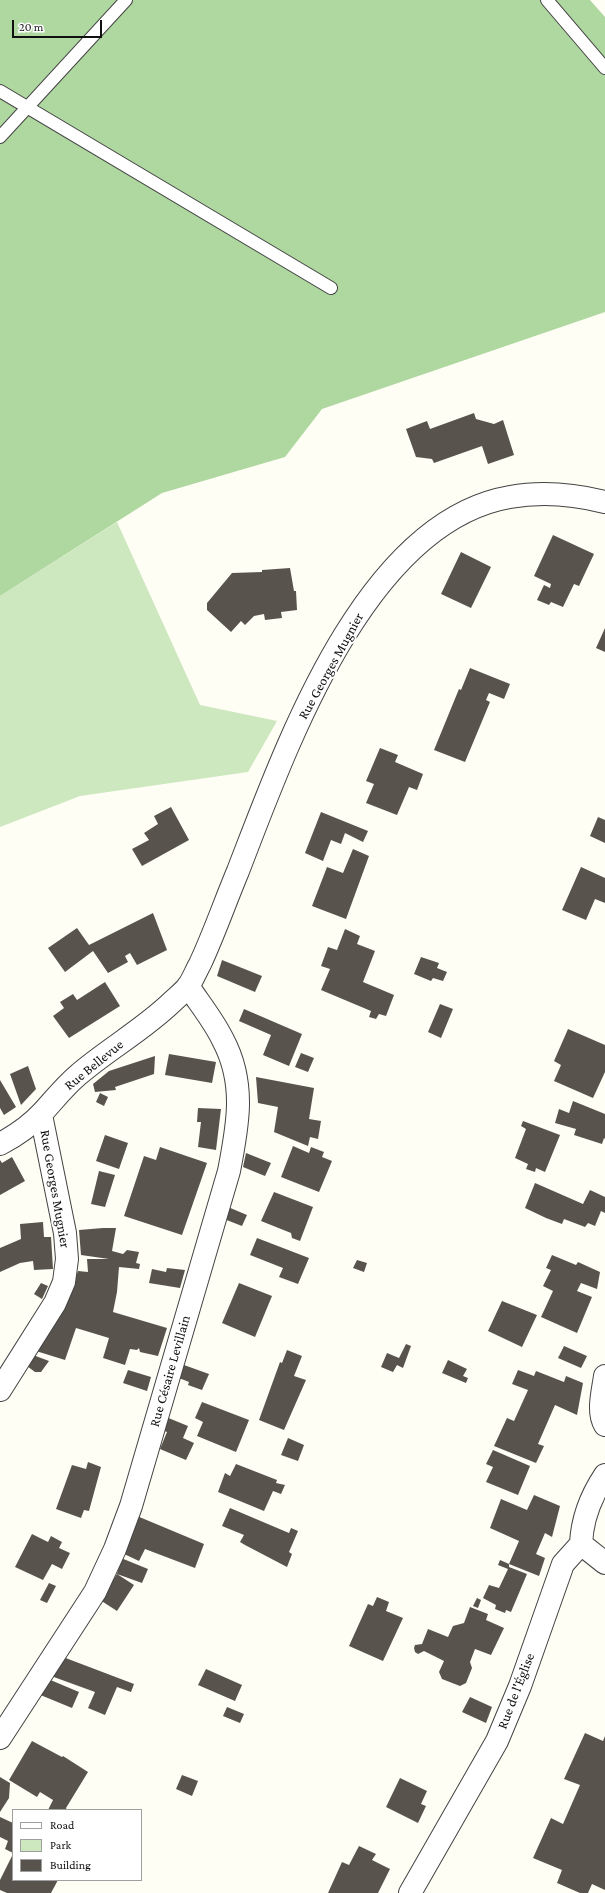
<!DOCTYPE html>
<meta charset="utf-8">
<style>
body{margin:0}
#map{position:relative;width:605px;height:1893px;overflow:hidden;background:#fefef4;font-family:"Crimson Pro",serif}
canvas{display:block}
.legend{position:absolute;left:12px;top:1809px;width:130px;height:72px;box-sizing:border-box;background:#fff;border:1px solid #9f9f9f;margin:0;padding:5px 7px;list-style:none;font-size:12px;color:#101010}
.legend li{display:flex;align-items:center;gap:8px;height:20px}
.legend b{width:20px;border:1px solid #9f9f9f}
.scale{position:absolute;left:12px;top:20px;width:90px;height:18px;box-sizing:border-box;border:2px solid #101010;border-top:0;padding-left:5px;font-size:12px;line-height:14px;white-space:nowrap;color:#101010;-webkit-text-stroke:3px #fff;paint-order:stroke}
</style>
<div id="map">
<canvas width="605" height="1893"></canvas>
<ul class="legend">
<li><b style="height:5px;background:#fff"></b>Road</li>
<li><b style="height:11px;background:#cde7bf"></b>Park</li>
<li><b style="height:11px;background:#58544d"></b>Building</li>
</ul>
<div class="scale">20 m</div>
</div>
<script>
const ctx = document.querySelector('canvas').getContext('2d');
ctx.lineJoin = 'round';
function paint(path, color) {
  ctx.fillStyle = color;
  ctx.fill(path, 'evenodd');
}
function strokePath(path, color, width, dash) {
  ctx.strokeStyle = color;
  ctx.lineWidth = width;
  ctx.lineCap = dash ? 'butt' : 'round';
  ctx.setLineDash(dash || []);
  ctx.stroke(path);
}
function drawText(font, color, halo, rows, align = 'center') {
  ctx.font = font + ' "Crimson Pro",serif';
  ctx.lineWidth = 4;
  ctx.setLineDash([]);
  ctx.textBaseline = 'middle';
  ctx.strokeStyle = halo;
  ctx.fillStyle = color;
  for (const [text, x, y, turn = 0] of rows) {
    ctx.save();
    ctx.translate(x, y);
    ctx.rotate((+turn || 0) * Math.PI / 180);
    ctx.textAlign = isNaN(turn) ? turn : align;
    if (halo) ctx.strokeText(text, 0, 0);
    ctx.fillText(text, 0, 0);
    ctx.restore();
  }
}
paint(new Path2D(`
 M117,522L200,705L277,721L248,772L80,796L0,827V596Z`), '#cde7bf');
paint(new Path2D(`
 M0,0H590L605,17V312L322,409L285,457L162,493L0,596Z`), '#afd7a0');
paint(new Path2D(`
 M474,413L476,419L494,424L503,420L514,455L488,464L482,446L434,463L432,459L416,457L406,429L427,421L430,429Z
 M553,535L594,554L579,586L574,584L563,607L551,602L549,605L537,600L544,585L550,588L551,584L534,576Z
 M461,552L491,567L471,608L441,594Z
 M290,568L294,591H296L297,610L281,612L282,618L265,620L264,614L254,616L245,625L241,621L231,632L207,610V603L232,573L262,572V570Z
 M605,628V652L596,648Z
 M470,668L510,684L504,699L489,693L486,700L490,702L465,762L434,750L459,689L461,690Z
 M380,748L398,755L395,762L423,774L417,790L409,787L397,815L366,803L374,784L366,781Z
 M171,807L189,840L142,866L132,849L149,840L144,833L158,824L154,816Z
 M321,812L368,831L363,842L345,833L341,844L331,840L323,861L305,853Z
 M598,817L605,820V843L590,836Z
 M353,849L369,856L346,919L312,906L327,867L343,873Z
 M581,867L605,878V903L595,899L586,920L562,910Z
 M153,913L167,950L137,965L130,953L125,956L128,962L108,973L93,951L65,972L48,948L77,928L89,945Z
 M345,929L360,936L357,944L375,951L363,982L394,995L386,1016L379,1014L376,1019L369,1017L371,1011L321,990L330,969L321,966L328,947L337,950Z
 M421,957L439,963L437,968L447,972L443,981L433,978L431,981L414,974Z
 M222,960L262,976L255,992L217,976Z
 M105,982L120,1006L69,1038L53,1016L64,1008L60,1002L73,994L77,1000Z
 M440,1004L453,1009L441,1038L428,1032Z
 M244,1009L302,1034L289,1066L263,1055L271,1035L239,1021Z
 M568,1029L605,1045V1072L593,1098L554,1081L561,1065L554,1061Z
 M301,1053L314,1058L308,1072L295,1067Z
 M169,1054L216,1062L212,1083L165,1075Z
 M155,1056L154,1074L115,1087L116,1090L95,1092L93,1084L109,1071Z
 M28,1066L36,1089L21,1105L10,1074Z
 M256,1077L314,1088L309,1119L321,1121L318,1139L310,1137L308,1146L274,1132L278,1107L258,1103Z
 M0,1080L16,1107L4,1115L0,1108Z
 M100,1093L108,1097L104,1106L96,1102Z
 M573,1101L605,1114V1139L604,1138L602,1144L574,1135L576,1129L555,1123L559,1109L569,1113Z
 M198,1108L221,1109L216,1150L198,1147L201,1122H197Z
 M523,1121L560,1135L545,1172L536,1168L535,1172L526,1169L528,1164L515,1158L526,1129L521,1126Z
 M105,1135L128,1143L119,1169L96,1161Z
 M293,1146L309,1153L311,1147L324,1152L322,1157L332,1161L319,1192L281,1177Z
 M160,1147L207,1163L182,1235L124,1216L144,1156L156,1160Z
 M246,1153L271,1163L265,1176L243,1167Z
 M12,1157L25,1181L0,1195V1160L2,1163Z
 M99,1171L115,1175L105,1207L91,1204Z
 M535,1183L583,1204L590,1190L605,1197V1213L601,1211L595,1226L588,1223L585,1227L564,1219L562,1224L546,1218L525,1208Z
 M274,1192L313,1207L300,1241L292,1238L291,1233L261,1221Z
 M228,1207L247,1215L242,1226L224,1219Z
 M43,1222L44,1237H51L53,1269L34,1270L33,1261L20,1263L0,1272V1248L21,1239L20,1224Z
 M103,1228H116L112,1251L123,1254L127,1250L139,1252L136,1263L140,1264L139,1269L119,1267L117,1292L113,1312L167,1328L158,1356L140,1352L139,1348L137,1350L130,1349L125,1365L103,1358L109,1338L76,1328L65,1360L36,1351L69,1297L78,1271L88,1272L87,1259H109L81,1255L79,1230Z
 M257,1238L309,1258L298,1284L279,1277L283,1268L250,1255Z
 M552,1255L576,1265L578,1262L600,1272L597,1289L581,1283L577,1291L592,1297L577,1333L541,1317L553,1291L543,1286L551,1270L546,1268Z
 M357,1260L367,1263L364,1272L353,1268Z
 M167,1268L185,1270L180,1288L149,1283L152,1269L166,1272Z
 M41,1283L48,1286L42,1299L34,1294Z
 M239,1283L272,1296L255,1337L222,1323Z
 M502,1301L537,1315L522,1347L488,1331Z
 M406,1344L411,1346L403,1368L397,1365L393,1372L381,1367L387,1353L399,1358Z
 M564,1346L587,1356L581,1368L558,1358Z
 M287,1350L302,1356L294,1376L306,1380L284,1430L259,1420L280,1362L282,1363Z
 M33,1355L49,1361L41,1372H35L27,1366Z
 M448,1360L467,1369L463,1376L468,1378L466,1383L442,1373Z
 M184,1365L209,1374L202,1390L188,1385L189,1382L179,1378Z
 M128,1370L151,1377L147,1391L123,1383Z
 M518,1370L534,1376L536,1371L564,1382L566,1376L583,1383L577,1415L555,1405L538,1444L544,1446L536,1463L494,1446L507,1418L514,1421L528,1390L512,1384Z
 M202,1402L249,1420L236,1452L197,1436L203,1422L195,1418Z
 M166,1417L188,1426L183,1438L194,1443L186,1460L160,1449L167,1432L162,1430Z
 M288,1438L304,1445L298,1461L281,1455Z
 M493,1450L530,1466L518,1495L486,1482L493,1467L486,1464Z
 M88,1462L101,1467L89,1511L84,1510L81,1518L56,1509L72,1465L86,1469Z
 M236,1464L277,1480L276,1483L285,1485L281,1494L273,1491L264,1511L218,1492L225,1473L230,1476Z
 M534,1495L560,1506L552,1537L545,1533L536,1554L545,1558L539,1576L509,1564L519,1541L490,1528L501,1499L527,1510Z
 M230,1508L289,1533L291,1528L298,1531L289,1552L292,1554L287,1567L245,1545L240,1542L244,1535L222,1526Z
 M137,1516L204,1544L195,1568L145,1549L139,1561L122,1553Z
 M32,1534L48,1542L51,1536L62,1542L59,1548L70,1553L62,1569L52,1564L43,1580L15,1567Z
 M121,1558L148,1569L142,1583L117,1574Z
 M500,1560L509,1564V1567L527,1574L511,1612L506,1610L505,1613L495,1609L496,1605L483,1598L489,1585L499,1588L508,1569L498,1565Z
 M117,1574L134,1585L117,1611L100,1600Z
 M49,1583L56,1586L47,1603L40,1600Z
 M377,1597L389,1602L386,1611L403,1618L383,1661L349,1646L368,1604L373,1606Z
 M477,1598L481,1600L478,1608L473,1606Z
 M470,1607L488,1614L486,1620L504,1628L491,1655L475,1649L470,1662L472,1668L466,1683L460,1686L442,1679L439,1672L444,1661L424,1651L418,1654L415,1652L414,1648L415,1645L422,1644L428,1629L448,1637L453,1626L464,1623Z
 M63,1657L134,1684L131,1692L117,1687L105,1715L88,1708L95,1692L51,1676Z
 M206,1669L242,1685L235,1701L198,1685Z
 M48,1679L79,1692L72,1708L38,1694Z
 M470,1697L492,1707L486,1723L462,1712Z
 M227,1707L244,1714L240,1723L223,1716Z
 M585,1733L603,1741L605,1736V1890L592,1884L588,1893H580L557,1883L562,1870L533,1858L551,1818L563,1824L580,1785L564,1779Z
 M32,1741L62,1757L63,1756L88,1772L66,1808L67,1810H48L53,1800L40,1792L37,1797L9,1780Z
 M182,1775L198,1781L192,1796L176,1789Z
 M0,1777L10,1783L9,1798L0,1812Z
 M400,1778L427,1791L421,1804L426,1806L418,1823L386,1807Z
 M0,1817L13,1823V1853L5,1849L8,1841L0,1837Z
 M359,1846L376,1854L372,1860L390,1869L378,1893H328L342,1862L349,1865Z
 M13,1854V1880H58L51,1893H7L0,1890V1880Z`), '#58544d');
const service = new Path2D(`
 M547,0L605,68
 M0,91L331,288
 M0,137L126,0`);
const minor = new Path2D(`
 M0,1144C15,1136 30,1126 42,1113C54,1100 64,1087 78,1075C108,1049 143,1030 172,1002C177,997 185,991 189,985C193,979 196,971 200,964C214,934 225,902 238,871C285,750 364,522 510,497C543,491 573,494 605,502
 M605,1376C603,1391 597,1412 605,1425
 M0,1390L55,1303L64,1282L67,1259L65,1233L41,1115
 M581,1544L605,1563
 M0,1738L95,1592L115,1549L131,1506L229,1171C238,1125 246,1083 223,1040C214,1021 200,1004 188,986
 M410,1893L497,1741L520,1686L563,1564L581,1544C582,1519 591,1496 605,1475`);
strokePath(service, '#434343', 14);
strokePath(minor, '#434343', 24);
strokePath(service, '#fff', 12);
strokePath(minor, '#fff', 22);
drawText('14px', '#101010', '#fff', [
 ["Rue Georges Mugnier",331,666,-61],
 ["Rue Bellevue",94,1065,-39],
 ["Rue Georges Mugnier",55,1189,80],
 ["Rue Césaire Levillain",170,1371,-74],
 ["Rue de l'Église",516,1691,-69]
]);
</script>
